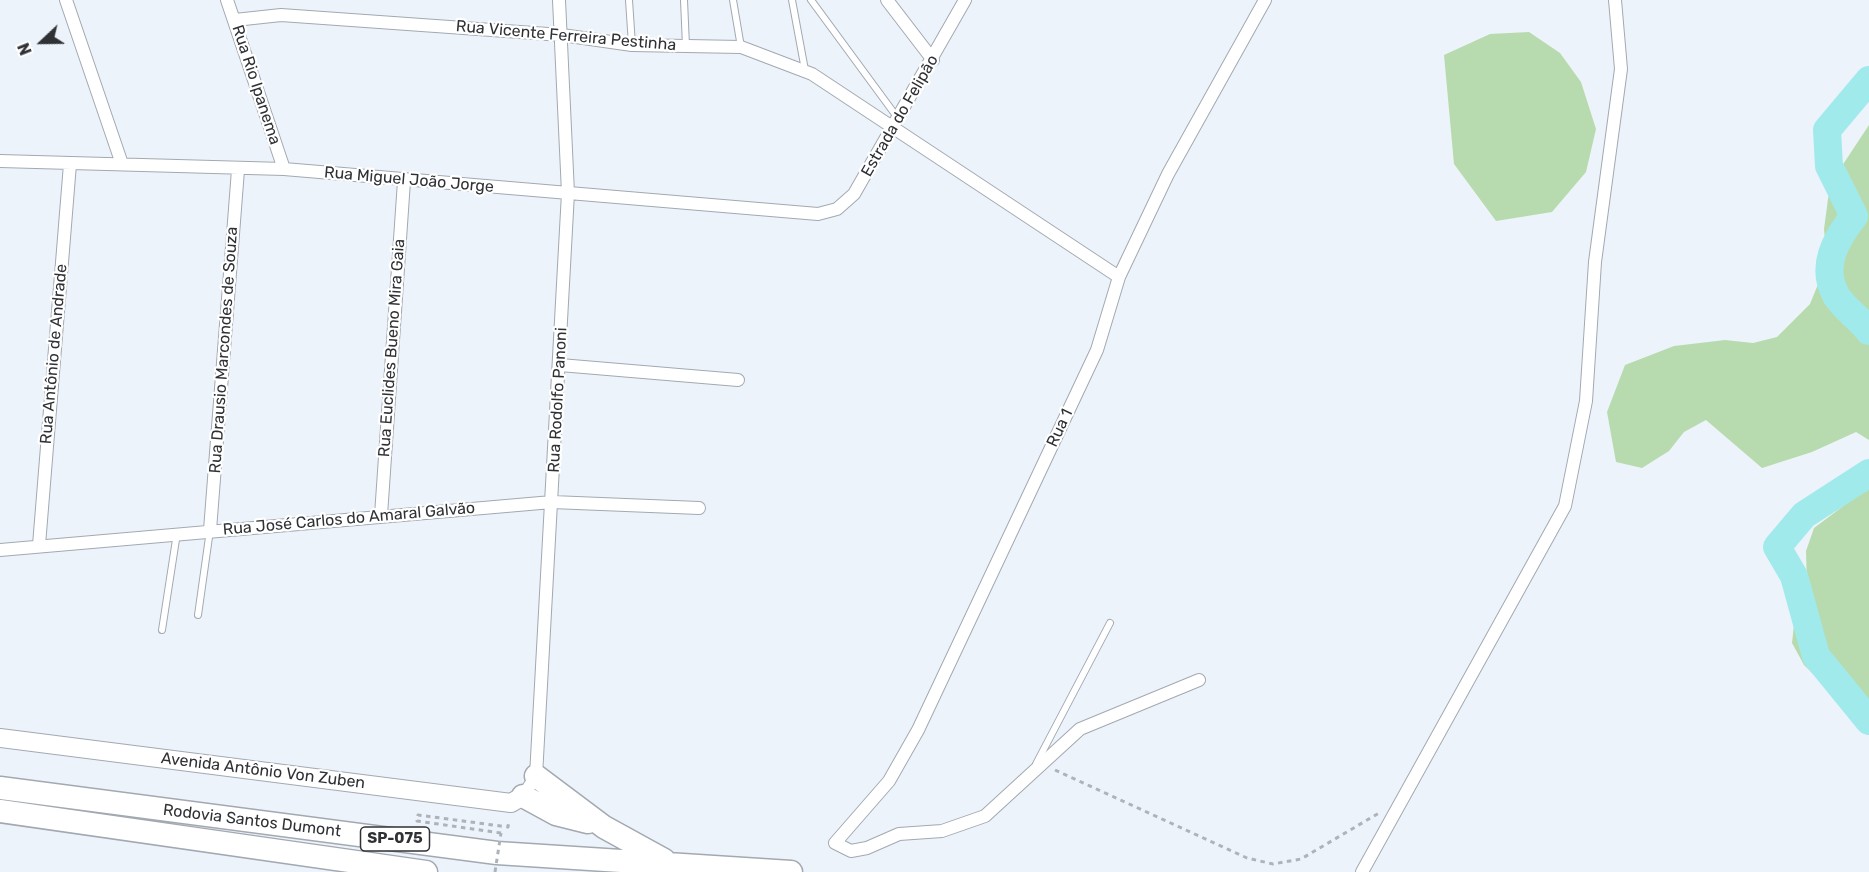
<!DOCTYPE html>
<meta charset="utf-8">
<style>
body{margin:0}
#map{position:relative;width:1869px;height:872px;overflow:hidden;background:#edf3fb;font-family:Rubik,sans-serif}
canvas{display:block}
.north{position:absolute;left:12px;top:12px;width:60px;height:60px;-webkit-text-stroke:4px #fff;paint-order:stroke;rotate:248deg;font-size:16px;font-weight:700;line-height:24px;text-align:center;color:#2f3135}
.north::after{content:'';display:block;margin:auto;width:21px;height:27px;background:#2f3135;clip-path:polygon(50% 0,100% 100%,50% 72%,0 100%)}
</style>
<div id="map">
<canvas width="1869" height="872"></canvas>
<div class="north">N</div>
</div>
<script>
const ctx = document.querySelector('canvas').getContext('2d');
ctx.lineJoin = 'round';
function paint(path, color) {
  ctx.fillStyle = color;
  ctx.fill(path, 'evenodd');
}
function strokePath(path, color, width, dash) {
  ctx.strokeStyle = color;
  ctx.lineWidth = width;
  ctx.lineCap = dash ? 'butt' : 'round';
  ctx.setLineDash(dash || []);
  ctx.stroke(path);
}
function drawText(font, color, halo, rows, align = 'center') {
  ctx.font = font + ' Rubik,sans-serif';
  ctx.lineWidth = 4.5;
  ctx.setLineDash([]);
  ctx.textBaseline = 'middle';
  ctx.strokeStyle = halo;
  ctx.fillStyle = color;
  for (const [text, x, y, turn = 0] of rows) {
    ctx.save();
    ctx.translate(x, y);
    ctx.rotate((+turn || 0) * Math.PI / 180);
    ctx.textAlign = isNaN(turn) ? turn : align;
    if (halo) ctx.strokeText(text, 0, 0);
    ctx.fillText(text, 0, 0);
    ctx.restore();
  }
}
paint(new Path2D(`
 M1529,32L1560,53L1581,82L1596,129L1586,172L1552,212L1496,221L1454,164L1444,55L1490,34Z
 M1869,125V440L1856,432L1812,452L1762,468L1706,420L1684,432L1669,451L1642,468L1616,462L1607,412L1625,365L1674,346L1725,340L1753,343L1777,337L1810,304L1827,262L1824,229L1830,184Z
 M1869,474V729L1804,665L1792,643L1795,615L1807,587L1806,551L1814,528L1842,507Z`), '#b7dbae');
strokePath(new Path2D(`
 M1869,80L1827,130L1829,166L1854,216C1836,239 1819,267 1837,297C1845,309 1860,319 1869,331
 M1869,473L1804,515L1777,547L1794,576L1816,656L1869,721`), '#a1eaec', 28);
const lane = new Path2D(`
 M629,0L632,45
 M684,0L686,46
 M733,0L741,47
 M792,0L805,70
 M811,0L897,117
 M198,615L210,530
 M162,630L177,533
 M1036,764L1110,623`);
const street = new Path2D(`
 M66,0L122,164
 M227,0L284,169
 M887,0L933,60
 M235,20L281,15L562,35L632,45L741,47L812,74L1119,277
 M0,161L284,169L818,214L837,209L854,194L965,0
 M560,365L738,380
 M381,515L404,181
 M210,530L238,170
 M39,545L70,164
 M0,550L552,502L699,508
 M1199,680L1080,729L985,816L942,831L899,834L867,848L851,851L835,843L889,781L918,730L1097,350L1119,277L1168,174L1265,0
 M523,796L536,776L568,193L559,0
 M1362,872L1565,506L1586,401L1595,262L1621,69L1615,0`);
const secondary = new Path2D(`
 M0,738L511,803L523,796`);
const highway = new Path2D(`
 M536,776L604,827L664,860
 M0,788L497,853L791,872
 M523,796L556,814L588,822
 M0,811L426,872`);
strokePath(lane, '#a3a9b1', 8);
strokePath(street, '#a3a9b1', 14);
strokePath(secondary, '#a3a9b1', 20);
strokePath(highway, '#a3a9b1', 25);
strokePath(new Path2D(`
 M1055,770L1247,858L1273,864L1301,859L1379,813
 M501,833L417,821L418,815L508,827L509,820`), '#aeb2b9', 3, [4.5, 4.5]);
strokePath(lane, '#fff', 6);
strokePath(street, '#fff', 12);
strokePath(secondary, '#fff', 18);
strokePath(highway, '#fff', 22);
strokePath(new Path2D(`
 M495,872L501,833`), '#aeb2b9', 3, [4.5, 4.5]);
for (const [x, y, w] of [
 [395,839,69]
]) {
  const box = new Path2D();
  box.roundRect(x - w / 2, y - 12, w, 24, 4.5);
  ctx.fillStyle = '#fff';
  ctx.fill(box);
  strokePath(box, '#2f3135', 1.5);
}
drawText('bold 15px', '#2f3135', null, [
 ["SP-075",395,839]
]);
drawText('16px', '#2f3135', '#fff', [
 ["Rua Vicente Ferreira Pestinha",566,36,5],
 ["Rua Rio Ipanema",256,85,72],
 ["Estrada do Felipão",900,116,-60],
 ["Rua Miguel João Jorge",409,180,5],
 ["Rua Euclides Bueno Mira Gaia",392,348,-86],
 ["Rua Drausio Marcondes de Souza",224,350,-86],
 ["Rua Antônio de Andrade",54,354,-85],
 ["Rua Rodolfo Panoni",558,400,-87],
 ["Rua 1",1060,428,-65],
 ["Rua José Carlos do Amaral Galvão",349,519,-5],
 ["Avenida Antônio Von Zuben",263,771,7],
 ["Rodovia Santos Dumont",252,821,7]
]);
</script>
